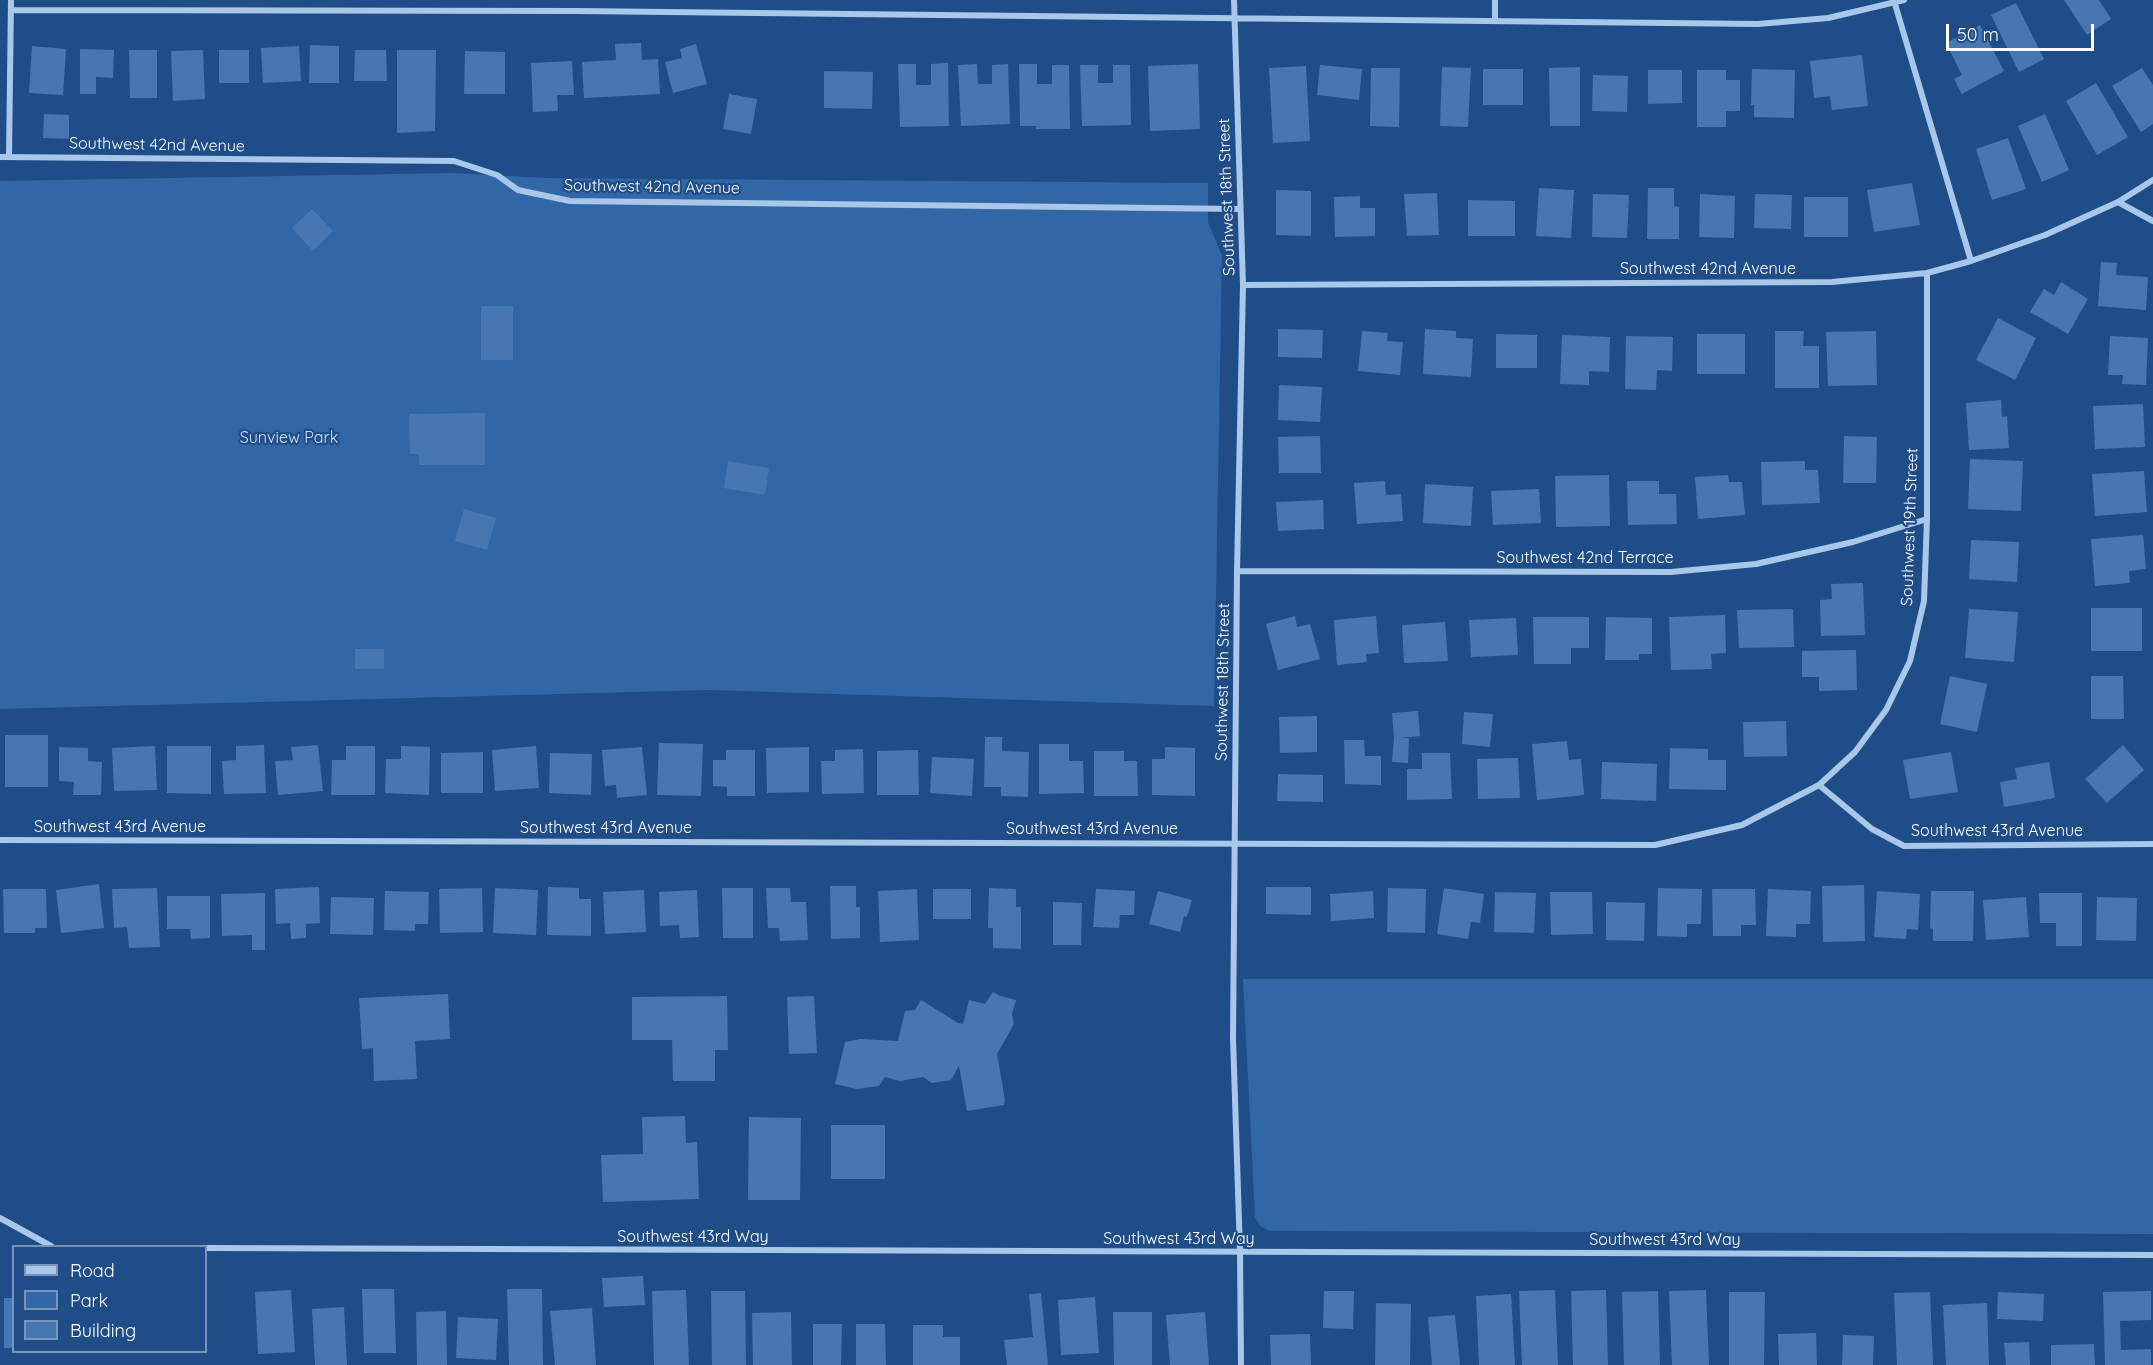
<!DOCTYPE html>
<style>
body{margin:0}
#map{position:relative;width:2153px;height:1365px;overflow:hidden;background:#1f4d87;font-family:Quicksand,sans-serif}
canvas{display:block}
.legend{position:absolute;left:12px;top:1245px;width:195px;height:108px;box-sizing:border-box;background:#1f4d87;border:2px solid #7994b7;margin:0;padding:8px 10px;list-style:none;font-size:18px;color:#fff}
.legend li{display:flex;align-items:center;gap:12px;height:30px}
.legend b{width:30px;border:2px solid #7994b7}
.scale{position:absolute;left:1946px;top:24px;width:148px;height:27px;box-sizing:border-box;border:3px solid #fff;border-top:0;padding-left:8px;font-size:18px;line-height:21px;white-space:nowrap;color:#fff;-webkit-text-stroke:4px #1f4d87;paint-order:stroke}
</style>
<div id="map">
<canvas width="2153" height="1365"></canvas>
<ul class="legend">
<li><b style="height:8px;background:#a9c7eb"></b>Road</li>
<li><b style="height:16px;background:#3267a5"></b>Park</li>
<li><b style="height:16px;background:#4777b0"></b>Building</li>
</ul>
<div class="scale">50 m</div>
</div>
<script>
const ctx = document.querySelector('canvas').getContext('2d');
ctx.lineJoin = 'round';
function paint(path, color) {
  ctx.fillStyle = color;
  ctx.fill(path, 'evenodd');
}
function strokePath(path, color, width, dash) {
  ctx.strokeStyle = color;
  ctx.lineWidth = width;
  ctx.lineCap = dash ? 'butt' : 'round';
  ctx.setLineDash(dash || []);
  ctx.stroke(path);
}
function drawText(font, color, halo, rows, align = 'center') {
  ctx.font = font + ' Quicksand,sans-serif';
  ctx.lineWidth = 4.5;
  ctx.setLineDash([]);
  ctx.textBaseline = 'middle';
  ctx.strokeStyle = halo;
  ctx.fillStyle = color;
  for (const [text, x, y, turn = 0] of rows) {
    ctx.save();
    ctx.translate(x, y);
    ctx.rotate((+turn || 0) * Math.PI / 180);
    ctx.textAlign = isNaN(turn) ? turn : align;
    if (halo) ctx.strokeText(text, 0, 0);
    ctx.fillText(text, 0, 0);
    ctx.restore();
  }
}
paint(new Path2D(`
 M453,173L545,178L1208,183V222L1222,256L1214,706L709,690L0,709V181Z
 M1243,979H2153V1234L1270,1231L1260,1226L1255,1217Z`), '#3267a5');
paint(new Path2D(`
 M2064,0H2099L2111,19L2087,35Z
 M2016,3L2044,59L2019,72L1991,15Z
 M1980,25L2004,71L1962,94L1954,79L1962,75L1946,43Z
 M641,43L642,60L658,59L660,94L584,98L582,62L616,60L615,44Z
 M696,44L707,84L673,93L665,62L682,58L680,49Z
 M310,45L339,46V83H309Z
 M32,46L66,49L63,95L29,93Z
 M299,46L301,81L263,83L261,48Z
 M80,49L114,50L113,78L96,77V94H80Z
 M129,50H157V98H130Z
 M203,50L205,99L173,101L171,51Z
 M219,50H249V83H219Z
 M355,50H386L387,81H354Z
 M397,50H436L435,131L397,133Z
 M465,51L505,52V94H464Z
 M1862,55L1868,106L1832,110L1830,96L1814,98L1810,61Z
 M572,61L574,95H557L558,111L533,112L531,63Z
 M948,63L949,126L900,127L898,64H916V85H931V64Z
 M977,64L978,84H992V65L1008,64L1010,124L961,126L958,65Z
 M1019,64H1037V84H1052V65H1069L1070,129H1036V126H1020Z
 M1198,64L1200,129L1150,131L1148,66Z
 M1080,65H1098V83H1113V65H1130L1131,125L1082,126Z
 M1320,65L1362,69L1359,100L1317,95Z
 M1306,66L1310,141L1273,143L1269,68Z
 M1442,67L1471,68L1468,127L1440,126Z
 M1580,67V126H1550L1549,68Z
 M1371,68H1400L1399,127L1370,126Z
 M2142,68L2153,85V124L2141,132L2112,86Z
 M1483,69H1523V105H1483Z
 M1752,69L1795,70L1794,118L1754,117V105H1751Z
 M1648,70H1682V103L1648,104Z
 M1697,70H1726V80H1740V111H1726V127H1697Z
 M824,71L873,72L872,109L824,108Z
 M1593,75L1628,76L1627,112L1592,111Z
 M2096,83L2128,137L2097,155L2066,101Z
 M729,94L757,99L751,134L723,129Z
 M44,114L69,115V139L43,138Z
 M2045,114L2069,170L2042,182L2018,126Z
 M2008,138L2026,189L1992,200L1976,149Z
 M1912,183L1920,225L1874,232L1867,190Z
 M1539,188L1574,190L1571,238L1536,236Z
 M1648,188H1674V206L1679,207V239H1647Z
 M1276,190L1311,191V236L1276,235Z
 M1437,193L1439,235L1407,236L1404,194Z
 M1593,194L1629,195L1627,238L1592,237Z
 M1700,194L1735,196L1734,238L1699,237Z
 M1755,194L1792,195L1791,229L1754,228Z
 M1360,196V208H1375V236L1335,237L1334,197Z
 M1804,197H1848V237H1804Z
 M1468,200L1515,201V236H1468Z
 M312,209L333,231L313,251L292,228Z
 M2101,262L2117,263L2116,275L2148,277L2146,310L2098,306Z
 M2061,282L2088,299L2068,334L2030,312L2044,289L2054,295Z
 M481,306H513V360H481Z
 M1998,318L2036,338L2015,380L1976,360Z
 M1278,329L1323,330L1322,358L1278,357Z
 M1425,329L1456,331V338L1473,339L1471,377L1423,374Z
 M1362,331L1388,333L1387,341L1403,342L1400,375L1358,371Z
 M1775,331H1804L1803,346H1819V388H1775Z
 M1876,331L1877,385L1828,386L1826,332Z
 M1496,334L1537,335V368H1496Z
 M1697,334H1745V374H1697Z
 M1562,335L1610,337L1609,372L1589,371V385L1560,384Z
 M1626,336L1673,337L1672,371L1657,370L1656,390L1625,389Z
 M2110,336L2148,338L2146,385L2122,384L2123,375H2108Z
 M1279,385L1322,387L1320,422L1278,420Z
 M2001,400L2002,417L2007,416L2009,448L1969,450L1966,403Z
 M2143,404L2145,447L2095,449L2093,406Z
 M485,413V465H419V454H410L409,414Z
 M1320,436L1321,473H1279L1278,437Z
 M1844,436L1877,437L1876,483H1843Z
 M1970,459L2023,461L2021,511L1968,509Z
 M728,461L769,468L765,495L724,488Z
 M1805,461V470H1818L1820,503L1762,505L1761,462Z
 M2144,471L2147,512L2095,516L2092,474Z
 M1609,475L1610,526L1556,527L1555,476Z
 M1728,475L1729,482H1742L1745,515L1698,519L1695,477Z
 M1385,481L1386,495L1401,494L1403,521L1357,524L1354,483Z
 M1627,481H1659V494H1676L1677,524L1628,525Z
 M1425,484L1473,487L1471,526L1423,523Z
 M1539,489L1541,523L1493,525L1491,491Z
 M1323,500L1324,529L1278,531L1276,502Z
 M464,509L496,518L487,550L455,541Z
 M2143,535L2146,569L2129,571L2130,583L2095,586L2091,539Z
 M1971,540L2019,542L2017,582L1969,579Z
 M1863,583L1865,635L1821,636L1820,600L1832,599L1831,584Z
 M2091,608H2142V651H2091Z
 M1793,609L1794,647L1739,648L1737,610Z
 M1969,609L2018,612L2014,662L1965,658Z
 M1725,615L1726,653L1711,654L1712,669L1671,670L1669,617Z
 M1295,616L1297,627L1310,624L1320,659L1278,670L1266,624Z
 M1376,616L1379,653L1366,654L1367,662L1337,665L1334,620Z
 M1533,617H1589V648H1571V664H1534Z
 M1606,617L1652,618V654H1639V660H1605Z
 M1516,618L1518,655L1471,657L1469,620Z
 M1445,622L1448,661L1404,663L1402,625Z
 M355,649H384V669H355Z
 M1856,650L1857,690L1819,691V677H1802V651Z
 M1950,676L1987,684L1977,732L1940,724Z
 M2091,676H2123L2124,719H2091Z
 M1418,711L1420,736L1398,738H1409L1408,763L1392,762L1394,738L1392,713Z
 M1464,712L1493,714L1490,747L1462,744Z
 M1317,716V752L1280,753L1279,717Z
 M1786,721L1787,756L1744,757L1743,722Z
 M5,735H48V787H5Z
 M985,737H1002V751L1029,752L1028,797L1001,796V787H984Z
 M1344,740H1364L1365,756H1381V785L1345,784Z
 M1567,741L1569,760L1581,759L1584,795L1537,800L1532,744Z
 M659,743L703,744L701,796L657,795Z
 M1039,744H1069V761H1083L1084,793L1039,794Z
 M264,745L266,793L224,794L222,761L236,760V746Z
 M318,745L323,791L278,795L275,761L293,760L291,747Z
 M2123,745L2144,770L2107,803L2085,779Z
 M155,746L157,790L114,791L112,748Z
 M167,746H211V794L167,793Z
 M346,746H375V795H331L332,760H346Z
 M401,746L430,747L429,795L385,793L386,759H401Z
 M536,746L539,788L495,791L492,750Z
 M59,747L88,748V761L102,762L101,795H73L74,782L59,781Z
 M642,747L647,795L617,798L616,785L605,786L602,750Z
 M809,747V792L767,793L766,748Z
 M1165,747L1195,748V796L1152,795V759H1165Z
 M1670,748L1708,749V760H1726V790L1669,789Z
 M863,749L864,793L822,794L821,761H835V750Z
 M726,750H755V796H727V787L713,786V760H726Z
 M918,750L919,795H877V751Z
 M1094,751H1124V761H1137L1138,796H1094Z
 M483,752V793H441V753Z
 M1951,752L1958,792L1910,799L1903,760Z
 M550,753L592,754L591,795L549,793Z
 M1422,753H1450L1452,799L1407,800V769H1422Z
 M932,757L974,759L972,796L930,793Z
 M1518,758L1520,798L1478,799L1477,759Z
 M1602,762L1657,764L1656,801L1601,799Z
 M2049,762L2055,798L2004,807L2000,782L2017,779L2015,768Z
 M1278,774L1323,775V802L1277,801Z
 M99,884L104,928L61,933L56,890Z
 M1864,885L1865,941L1823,942L1822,886Z
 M830,886H856V907H860V938L831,939Z
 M319,887L320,923L306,924V938L291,939L290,923L276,924L275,889Z
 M548,887L579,888V899H591V936L547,935Z
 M1266,887H1311V915L1266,914Z
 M157,888L160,947L129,948L127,927L114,928L112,889Z
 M482,888L483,932L440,933L439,889Z
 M495,888L538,890L536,935L493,933Z
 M722,888H753V938H723Z
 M766,888H790L791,902H806L808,940L780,941L779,928H768Z
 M989,888L1016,889V907H1021V949L993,948V928H988Z
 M1388,888L1426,889L1425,933L1387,932Z
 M1444,888L1484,894L1480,923L1471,922L1468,939L1437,934Z
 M1658,888L1702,889L1701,924H1687V937L1657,936Z
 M3,889H46L47,928H35V933H4Z
 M917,889L919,940L880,942L878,891Z
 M933,889H971V919H933Z
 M1096,889L1135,891L1134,915H1120L1119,928L1093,927Z
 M1712,889H1755L1756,925H1741V936H1713Z
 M1768,889L1811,891L1810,924H1796V937L1766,936Z
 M644,890L646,932L605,934L603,892Z
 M697,890L699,937L680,938L679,925L660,926L659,892Z
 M385,891L429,892L428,924H415V931L384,930Z
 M1158,891L1192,900L1187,917L1184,916L1180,932L1149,924Z
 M1373,891L1374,918L1331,921L1330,894Z
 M1877,891L1920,894L1918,930L1907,929L1906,939L1874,937Z
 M1931,891H1974L1973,941H1933V929L1930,928Z
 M1495,892L1536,893L1534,933L1494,932Z
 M1550,892H1592L1593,934L1551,935Z
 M265,893V950H252V935L222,936L221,894Z
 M2039,893H2082V946H2056V923H2040Z
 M167,896H210V938L191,939L190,929H167Z
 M331,897L374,898L373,935L330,934Z
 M2026,897L2029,937L1986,940L1983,900Z
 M2097,897L2137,898L2136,941L2096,940Z
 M1053,902L1082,903L1081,945H1053Z
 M1606,902L1645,903L1644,941L1606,940Z
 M993,992L1000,996L1016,1000L1012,1014L1014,1024L997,1054L1005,1100L1004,1105L967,1111L959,1066L951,1080L932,1083L923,1077L900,1081L885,1077L879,1086L857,1089L835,1084L845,1042L860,1039L898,1041L905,1011L915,1010L921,1000L958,1023L963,1024L969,1000L985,1004Z
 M448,994L450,1039L415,1041L417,1079L374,1081L373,1048L362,1049L359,998Z
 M727,996L728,1050H715V1081H673L672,1040H632V997Z
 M814,996L817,1053L789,1054L787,997Z
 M685,1116L686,1143L697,1142L699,1199L603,1202L601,1155L643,1154L642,1117Z
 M749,1117L801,1118L800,1200H748Z
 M831,1125H885V1179H831Z
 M643,1276L645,1305L604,1307L602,1278Z
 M362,1289H394L396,1353H364Z
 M507,1289H542L543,1365H509Z
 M291,1290L295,1352L258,1354L255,1292Z
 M686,1290L689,1365H654L652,1291Z
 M1555,1290L1558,1365H1522L1519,1291Z
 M1606,1290L1608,1365H1573L1571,1291Z
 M1706,1290L1709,1365H1672L1669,1291Z
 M711,1291H745L746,1365H712Z
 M1324,1291H1354L1353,1329L1323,1328Z
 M1658,1291L1660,1365H1624L1622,1292Z
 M2151,1291V1320L2120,1321L2121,1350L2151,1349V1365H2105L2103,1292Z
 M1729,1292H1765L1764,1365H1729Z
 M1930,1292L1933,1365H1897L1894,1293Z
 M1998,1292L2044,1294L2043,1321L1997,1319Z
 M1041,1293L1048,1365H1007L1004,1340L1033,1337L1029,1294Z
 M1511,1294L1515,1365H1479L1476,1296Z
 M1095,1297L1099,1353L1061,1355L1058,1300Z
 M4,1298H14V1348H4Z
 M1376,1303L1411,1304L1410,1365H1375Z
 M1987,1303L1989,1365H1946L1943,1305Z
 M344,1307L347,1365H315L312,1309Z
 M592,1308L596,1365H555L550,1311Z
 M446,1311L447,1365H417L416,1312Z
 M791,1312L792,1365H753L752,1313Z
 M1113,1312H1152V1365H1114Z
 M1205,1312L1209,1365H1170L1166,1315Z
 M1455,1315L1460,1365H1432L1428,1317Z
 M458,1317L498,1319L496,1360L456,1358Z
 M813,1324H842L841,1365H813Z
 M856,1324H885L886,1365H856Z
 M913,1325H943V1337H960V1365H913Z
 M1816,1333L1817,1365H1779L1778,1334Z
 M1310,1334L1311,1365H1271L1270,1335Z
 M1843,1335L1874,1336L1873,1365H1842Z
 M2029,1342L2030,1365H2006L2004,1343Z
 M2094,1344L2095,1365H2051V1345Z`), '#4777b0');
strokePath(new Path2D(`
 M1234,0L1243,285L1237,571L1233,1038L1240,1252L1241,1365
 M1895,4L1971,261
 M11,10L576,11L1758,24L1828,18L1904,0
 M1495,20V0
 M0,157L454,161L497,175L518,190L570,201L1240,209
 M9,157L11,0
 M2118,202L2153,221
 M1243,285L1832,282L1927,273L1971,261L2045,235L2118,202L2153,180
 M1237,571L1671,572L1756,564L1853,542L1927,519
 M1819,785L1855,752L1886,710L1910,661L1924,601L1927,519V273
 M0,840L1655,845L1742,825L1819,785L1872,829L1904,846L2153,844
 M0,1218L51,1246
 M206,1248L2153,1255`), '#a9c7eb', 6);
drawText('16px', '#fff', '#1f4d87', [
 ["Southwest 42nd Avenue",157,145,1],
 ["Southwest 42nd Avenue",652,187,1],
 ["Southwest 18th Street",1227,197,-92],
 ["Southwest 42nd Avenue",1708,269],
 ["Southwest 19th Street",1910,527,-88],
 ["Southwest 42nd Terrace",1585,558],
 ["Southwest 18th Street",1223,682,-89],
 ["Southwest 43rd Avenue",120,827],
 ["Southwest 43rd Avenue",606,828],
 ["Southwest 43rd Avenue",1092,829],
 ["Southwest 43rd Avenue",1997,831],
 ["Southwest 43rd Way",693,1237],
 ["Southwest 43rd Way",1179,1239],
 ["Southwest 43rd Way",1665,1240]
]);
drawText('16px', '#cde1f8', '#1f4d87', [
 ["Sunview Park",289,438]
]);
</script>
